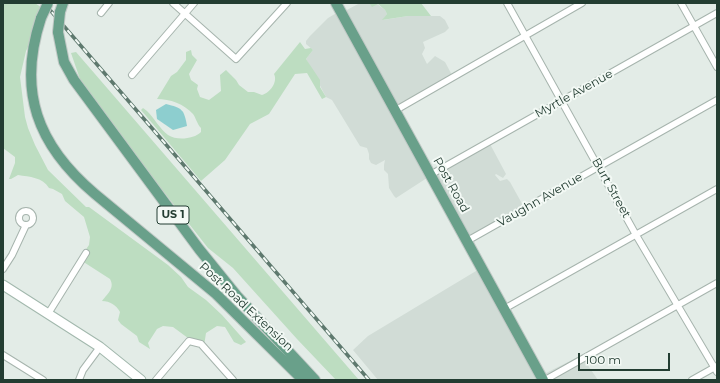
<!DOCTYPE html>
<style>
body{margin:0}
#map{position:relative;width:720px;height:383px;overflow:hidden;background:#e3ece7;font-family:Montserrat,sans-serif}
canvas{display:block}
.frame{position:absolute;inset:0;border:4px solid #233d32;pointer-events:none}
.scale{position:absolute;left:578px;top:353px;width:92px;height:18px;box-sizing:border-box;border:2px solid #233d32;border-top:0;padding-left:5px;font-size:12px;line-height:14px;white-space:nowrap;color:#233d32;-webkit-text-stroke:3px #f3f9f5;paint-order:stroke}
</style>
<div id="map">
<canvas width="720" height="383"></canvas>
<div class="frame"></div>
<div class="scale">100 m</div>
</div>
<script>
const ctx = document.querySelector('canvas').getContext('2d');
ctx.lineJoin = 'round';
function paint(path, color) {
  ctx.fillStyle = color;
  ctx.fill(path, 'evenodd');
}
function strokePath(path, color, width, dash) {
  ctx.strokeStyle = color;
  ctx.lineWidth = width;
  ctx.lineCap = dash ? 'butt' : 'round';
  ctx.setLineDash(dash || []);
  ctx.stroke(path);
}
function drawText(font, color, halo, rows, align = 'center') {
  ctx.font = font + ' Montserrat,sans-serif';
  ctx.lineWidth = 4;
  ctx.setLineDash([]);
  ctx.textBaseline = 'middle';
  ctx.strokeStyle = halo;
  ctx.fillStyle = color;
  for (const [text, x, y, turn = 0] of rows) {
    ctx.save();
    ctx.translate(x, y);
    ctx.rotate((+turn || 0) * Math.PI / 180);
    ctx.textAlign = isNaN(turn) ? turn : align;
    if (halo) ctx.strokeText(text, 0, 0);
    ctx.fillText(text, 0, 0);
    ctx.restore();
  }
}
paint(new Path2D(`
 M360,3H369L372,6L377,4L385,10L387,14L383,20L408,16H440L445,20L449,28L445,32L423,42L425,48L422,54L427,64L435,56L445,62L453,77L397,110L429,173L490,144L506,174L503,178L496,174L495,175L500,181L507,179L510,182L525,209L468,242L430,176L396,198L394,196L389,188L388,174L384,170V165L385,160L376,165L371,163L369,159V154L367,148L360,146L332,100L326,97L306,59L313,50L306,44V41L310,36L328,18L340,11L343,12Z
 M481,268L542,375L584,354L589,367L598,380H378L353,350L368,336Z`), '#d1dcd6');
paint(new Path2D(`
 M3,3H35L42,8L34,23L30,43L26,51L20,77L25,117L28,128L35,145L48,170L86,207H89L168,265L181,277L188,287L206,300L222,315L246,342L241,345L234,342L225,327L217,326L206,333L204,346L192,341L173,327L163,326L157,329L148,343L150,349L139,342L137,336L121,324L118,320L120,312C116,305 110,301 102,301C108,293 115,288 110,279L82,261V255L89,245L90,237L84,217L65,201L62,194L53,189L49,188C42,177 30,177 18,175L11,179H9L15,163V157L3,148Z
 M369,3H421L431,16H408L382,20L387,14L385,10L378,4L372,7Z
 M300,42L305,49L311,48L313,50L306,59L320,80V87L326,97L322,99L307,73L295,74L269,114L250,124L225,160L201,181L141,110L143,108L147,111C154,118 160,129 168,135C177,141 194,139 201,132V128C197,124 196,118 193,114C184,104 170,99 157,99L171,76L177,72L186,60V52L191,50L192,55L197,60L189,74L191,80L198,85L197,89L200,97L209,100L221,91L220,75L226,70L236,80L239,85L248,92H254L262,95C270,93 278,82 274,74Z
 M76,52L359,380H336L297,339L233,268L208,248L156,182L81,82L71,53Z`), '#bdddc1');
paint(new Path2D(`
 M166,104C182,108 184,109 187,126L173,130L157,119L156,110Z`), '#8dcecf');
const street = new Path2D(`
 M173,3L236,59L287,3
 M507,3L636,235L717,372
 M681,3L717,67
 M101,13L109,3
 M132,75L194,3
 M396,110L582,3
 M430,175L717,13
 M19 218a7 7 0 1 1 14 0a7 7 0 1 1-14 0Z
 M467,241L717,100
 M3,269L12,255L26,225
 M504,309L717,189
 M48,314L86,253
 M3,355L43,380
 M79,380L83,370L100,347
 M156,380L189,341L201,344L233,380
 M545,380L717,283
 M692,380L717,366`);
const secondary = new Path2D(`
 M3,285L100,347L141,380`);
const primary = new Path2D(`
 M336,3L543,380
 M60,12L63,3
 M41,18C17,91 37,145 95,194L216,294L303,380
 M58,32L64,62L74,80L199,249L237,296L315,380`);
strokePath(street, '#a6b4ad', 8);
strokePath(secondary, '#a2b8ad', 11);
strokePath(primary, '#c1c9c6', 12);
strokePath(street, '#fff', 6);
strokePath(secondary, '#fff', 9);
strokePath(primary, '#69a08a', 10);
const rail = new Path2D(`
 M44,3L369,380`);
strokePath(rail, '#5e796e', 3.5);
strokePath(rail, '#f3f9f5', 2, [6]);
const primaryBridge = new Path2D(`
 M41,18L48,3
 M58,32L60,12`);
strokePath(primaryBridge, '#c1c9c6', 12, []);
strokePath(primaryBridge, '#69a08a', 10);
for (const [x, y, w] of [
 [173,215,32]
]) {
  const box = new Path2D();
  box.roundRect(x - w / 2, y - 9, w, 18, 3);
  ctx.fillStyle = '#f3f9f5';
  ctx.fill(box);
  strokePath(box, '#233d32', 1);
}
drawText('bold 11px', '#233d32', null, [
 ["US 1",173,215]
]);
drawText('12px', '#233d32', '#f3f9f5', [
 ["Myrtle Avenue",574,94,-29],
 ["Post Road",451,185,61],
 ["Burt Street",611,188,61],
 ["Vaughn Avenue",540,200,-30],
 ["Post Road Extension",246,307,43]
]);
</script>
